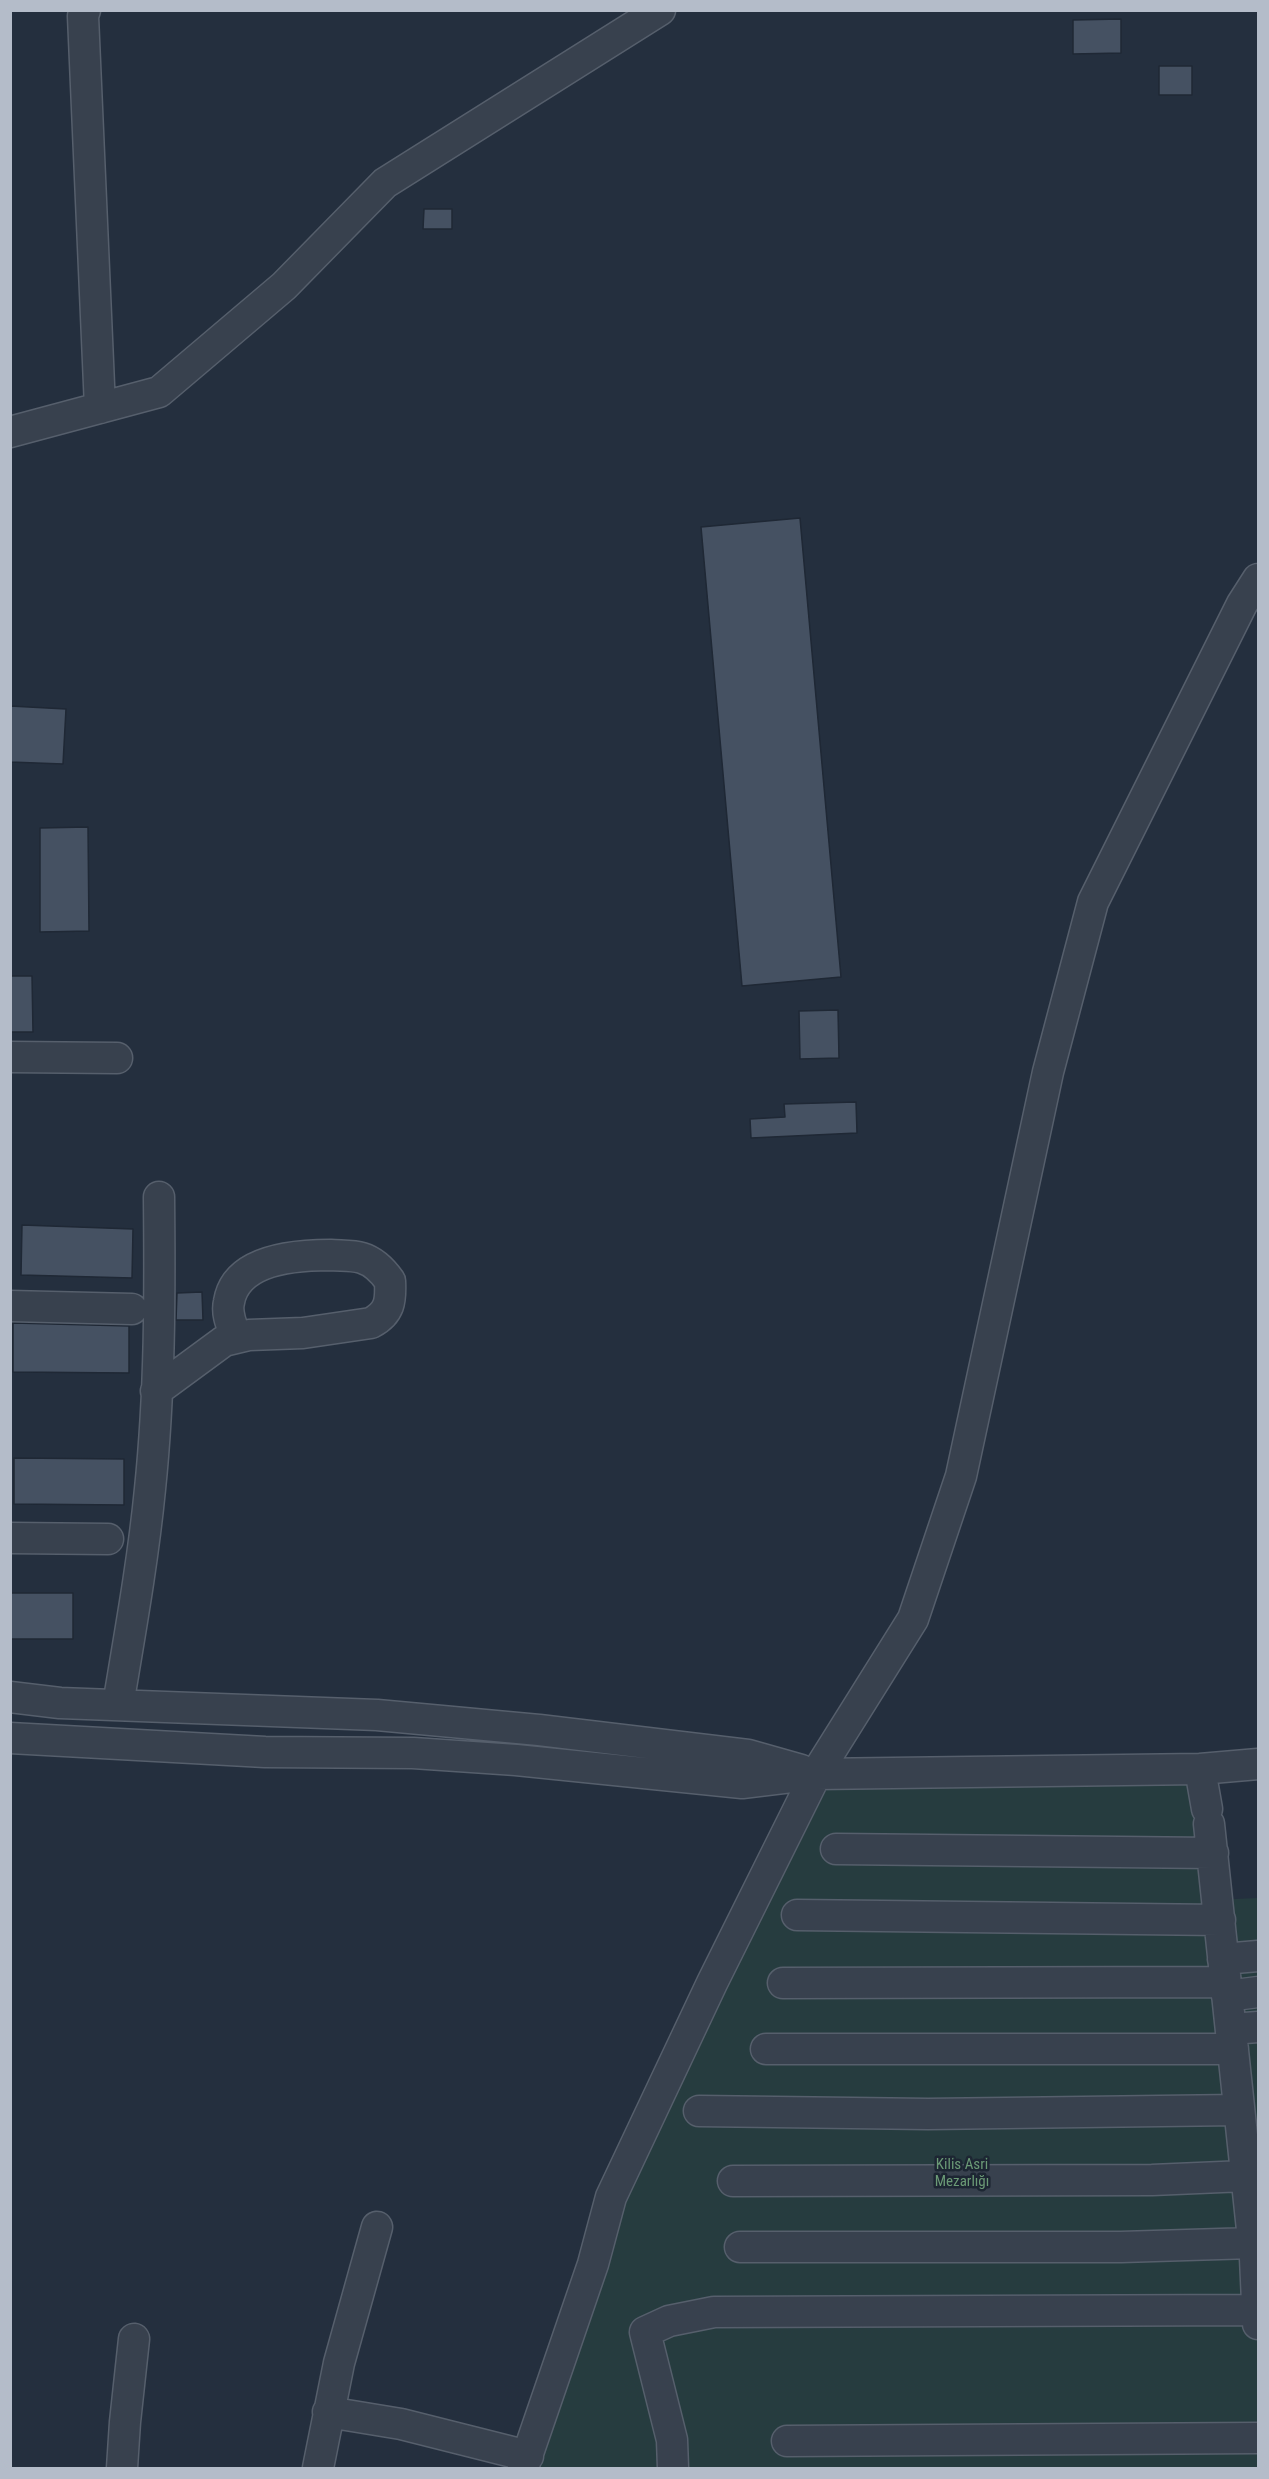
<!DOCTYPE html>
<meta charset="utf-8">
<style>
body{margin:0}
#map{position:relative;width:1269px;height:2479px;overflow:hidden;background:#242f3e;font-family:"Roboto Condensed",sans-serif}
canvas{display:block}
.frame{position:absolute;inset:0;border:12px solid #b4bcc9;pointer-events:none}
</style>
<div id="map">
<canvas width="1269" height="2479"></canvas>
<div class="frame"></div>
</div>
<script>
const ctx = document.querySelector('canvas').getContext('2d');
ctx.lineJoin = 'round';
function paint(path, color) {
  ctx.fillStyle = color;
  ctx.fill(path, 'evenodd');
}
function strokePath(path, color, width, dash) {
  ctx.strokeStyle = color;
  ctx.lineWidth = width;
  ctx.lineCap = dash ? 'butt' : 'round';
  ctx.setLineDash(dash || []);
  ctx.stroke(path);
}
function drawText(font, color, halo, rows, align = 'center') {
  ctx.font = font + ' "Roboto Condensed",sans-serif';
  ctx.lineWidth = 5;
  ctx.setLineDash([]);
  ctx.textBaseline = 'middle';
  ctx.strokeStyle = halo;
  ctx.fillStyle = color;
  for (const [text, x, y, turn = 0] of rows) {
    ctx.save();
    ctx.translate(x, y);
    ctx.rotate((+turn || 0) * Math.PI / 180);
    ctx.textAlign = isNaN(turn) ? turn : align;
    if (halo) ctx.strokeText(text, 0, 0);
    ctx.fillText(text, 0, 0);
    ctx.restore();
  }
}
paint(new Path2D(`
 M1191,1762L1213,1900L1258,1898V2468H524L624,2190L839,1764Z`), '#263c3f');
const building = new Path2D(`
 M1121,19V53L1073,54V20Z
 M1159,66H1192V95H1159Z
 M424,209H452V229H423Z
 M800,518L841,977L742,986L701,527Z
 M10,706L66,709L63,764L10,762Z
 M88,827L89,931L40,932V828Z
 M10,976H32L33,1032H10Z
 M838,1010L839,1058L800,1059L799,1011Z
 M856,1102L857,1133L751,1138L750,1119L785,1117L784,1104Z
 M22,1225L133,1229L132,1278L21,1275Z
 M202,1292L203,1320H176L177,1293Z
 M13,1323L129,1326V1373L13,1372Z
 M14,1458L124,1459V1505L14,1504Z
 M10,1593H73V1639H10Z`);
paint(building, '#455162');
strokePath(building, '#1f2835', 1.5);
const minor = new Path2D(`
 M85,10L83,16L100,408
 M10,432L159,392L284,286L385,183L660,10
 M10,1057L117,1058
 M10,1306L132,1309
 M156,1391L224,1341L249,1335L303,1333L371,1323C390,1313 391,1301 390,1281C383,1271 375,1262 362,1258C352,1255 341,1256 330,1255C296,1255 236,1259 229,1302C226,1314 232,1326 236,1337
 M10,1538L108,1539
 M10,1697L60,1703L377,1715L539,1730L748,1755L801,1770
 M118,1705C130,1633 143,1561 150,1489C160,1392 160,1294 159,1197
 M10,1738L265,1752L413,1753L516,1760L742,1783L816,1774L1200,1769L1258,1764
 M1200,1769L1207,1809
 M1209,1824L1255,2258L1258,2324
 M836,1849L1213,1853
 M797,1915L1220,1920
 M1223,1959L1258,1956
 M783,1983L1225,1982
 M1227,1996L1258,1992
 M1231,2029L1258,2027
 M766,2049H1233
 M699,2111L928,2114L1238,2110
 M733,2181L1152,2180L1245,2176
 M740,2247H1121L1253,2243
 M328,2412L401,2424L528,2456
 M787,2441L1258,2438
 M122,2468L125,2422L134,2339
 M318,2468L339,2363L377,2227
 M523,2468L593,2264L611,2197L712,1983L816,1774L913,1619L961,1476L1048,1072L1093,902L1242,604L1258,579
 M673,2468L672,2440L645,2332L669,2321L714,2312L1258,2310`);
strokePath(minor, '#565f6c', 33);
strokePath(minor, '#38414e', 30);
drawText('15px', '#6b9a76', '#1d2633', [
 ["Kilis Asri",962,2165],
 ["Mezarlığı",962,2182]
]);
</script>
